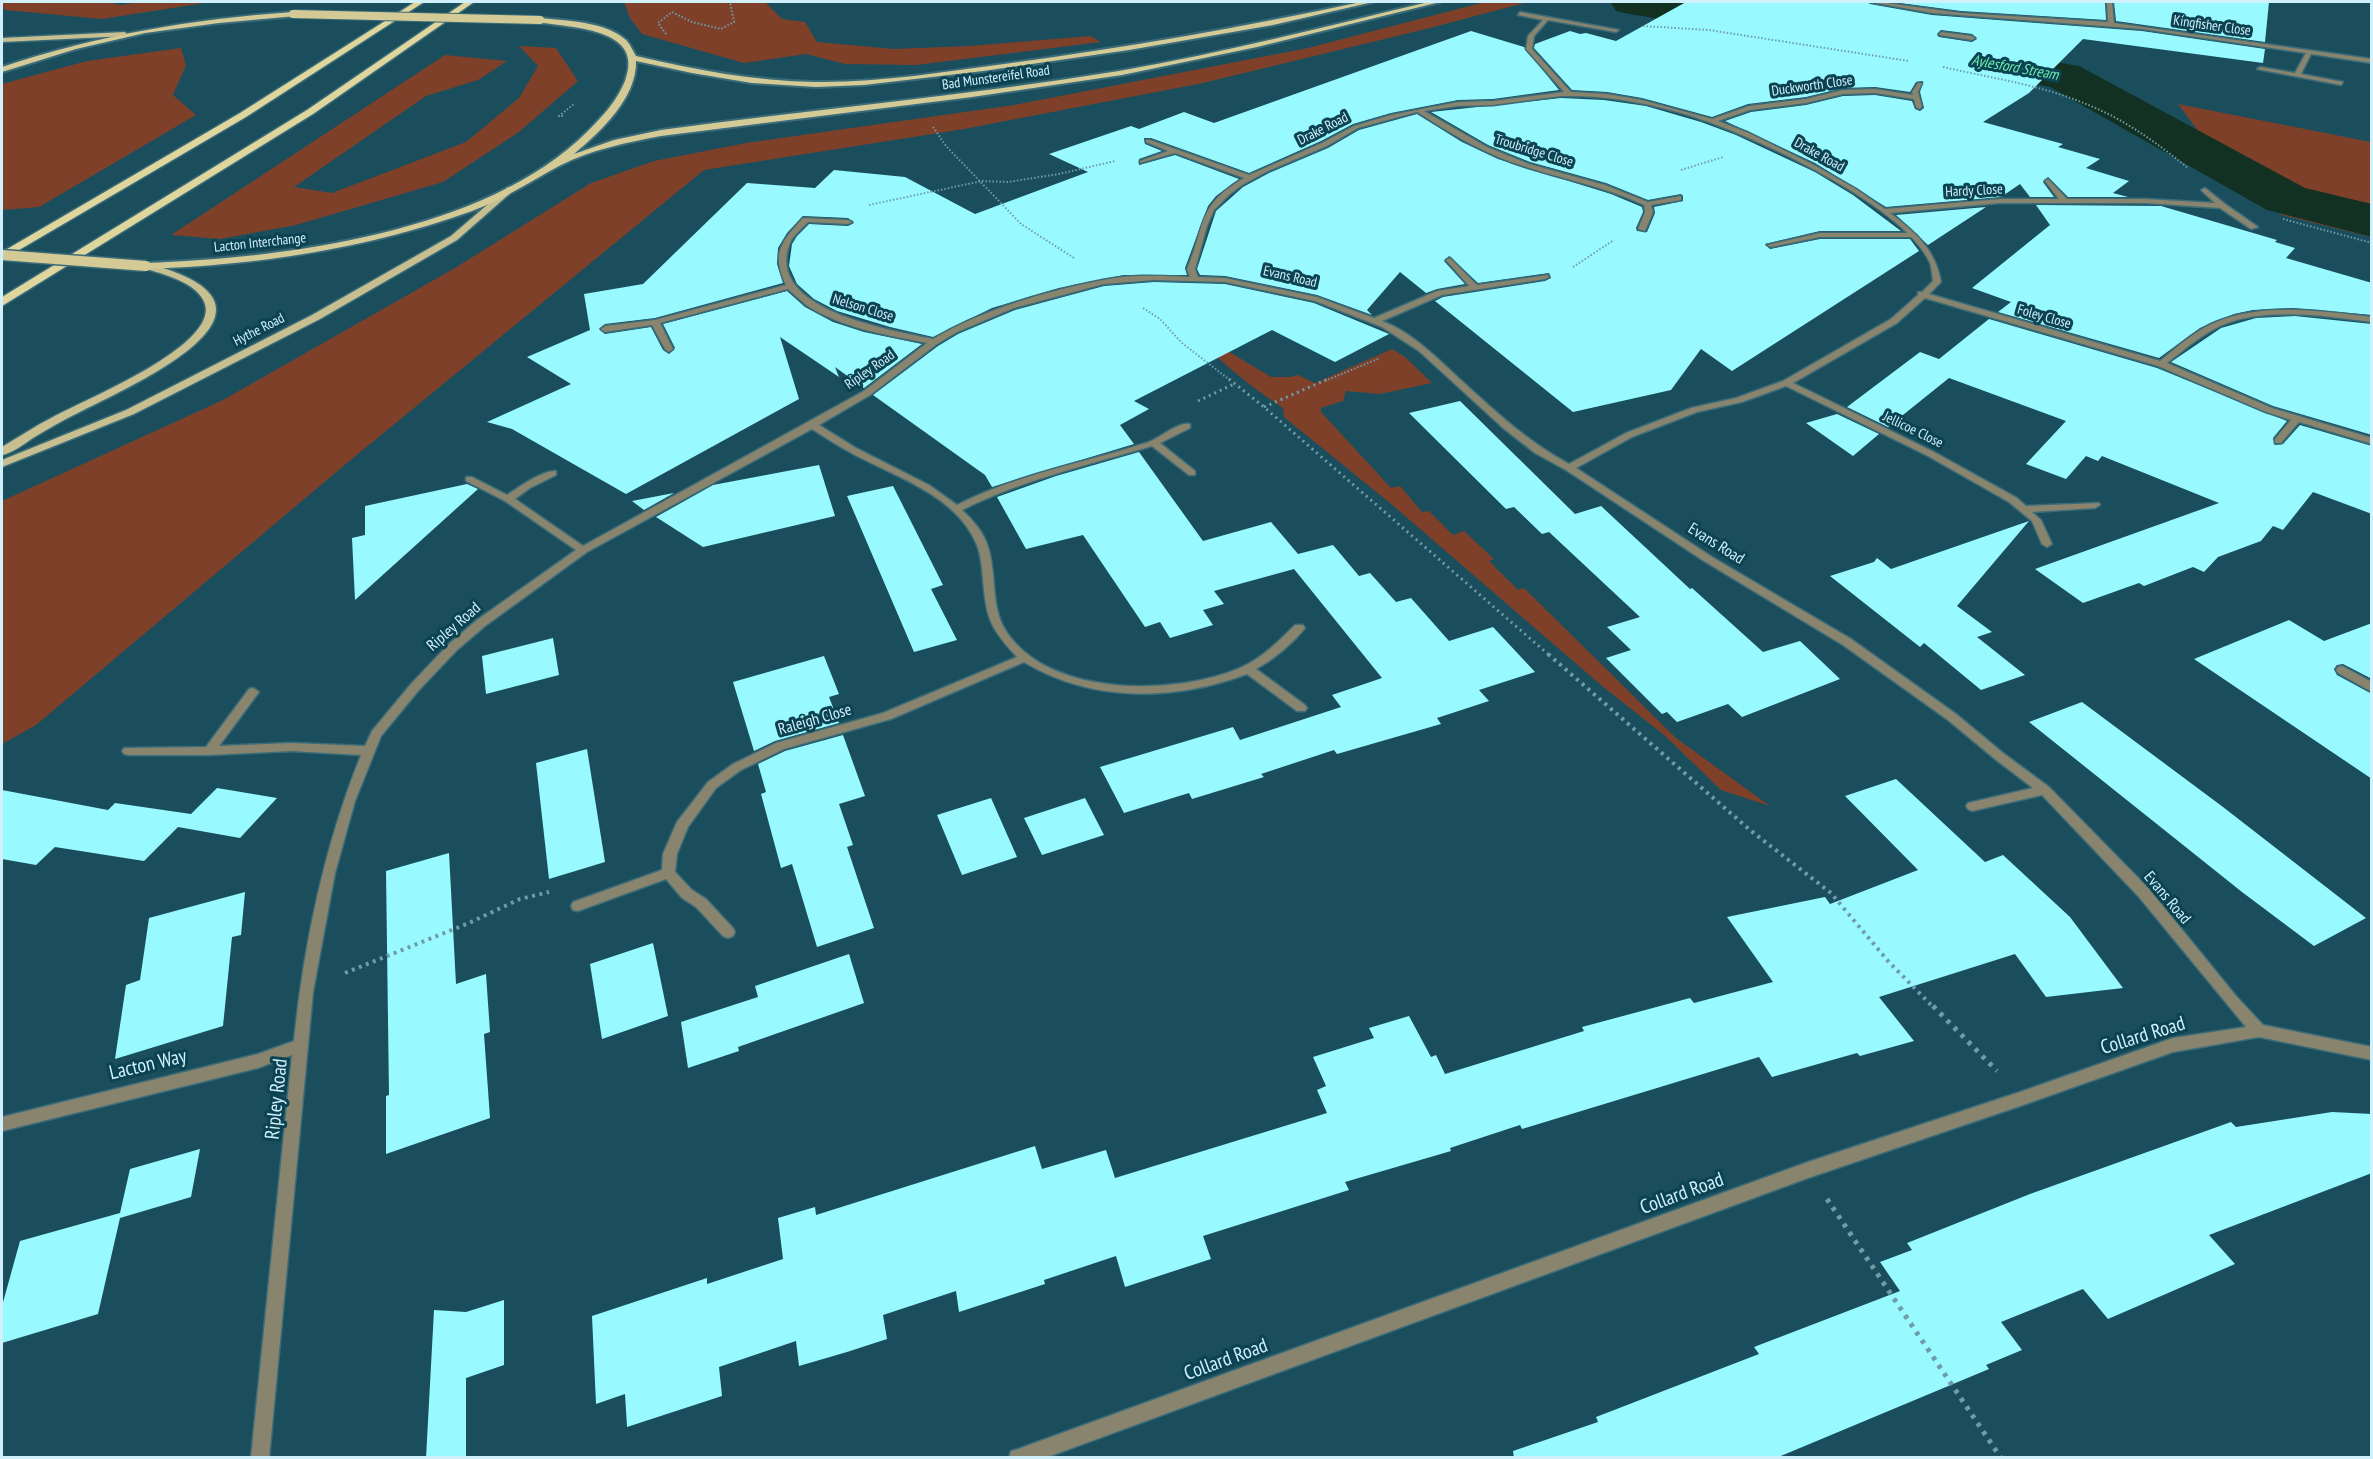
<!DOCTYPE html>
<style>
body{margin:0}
#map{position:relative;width:2373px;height:1459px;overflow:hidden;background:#1a4e5d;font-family:"PT Sans Narrow",sans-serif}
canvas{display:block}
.frame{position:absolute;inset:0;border:3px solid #d0f0fb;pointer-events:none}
</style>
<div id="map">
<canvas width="2373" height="1459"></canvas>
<div class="frame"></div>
</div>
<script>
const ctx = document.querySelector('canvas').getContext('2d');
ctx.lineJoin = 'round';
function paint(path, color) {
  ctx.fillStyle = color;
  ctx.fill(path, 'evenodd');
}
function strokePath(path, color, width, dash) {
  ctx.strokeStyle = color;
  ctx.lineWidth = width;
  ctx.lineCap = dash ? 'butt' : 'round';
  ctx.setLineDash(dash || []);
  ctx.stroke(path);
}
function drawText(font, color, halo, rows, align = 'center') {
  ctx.font = font + ' "PT Sans Narrow",sans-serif';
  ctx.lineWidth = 6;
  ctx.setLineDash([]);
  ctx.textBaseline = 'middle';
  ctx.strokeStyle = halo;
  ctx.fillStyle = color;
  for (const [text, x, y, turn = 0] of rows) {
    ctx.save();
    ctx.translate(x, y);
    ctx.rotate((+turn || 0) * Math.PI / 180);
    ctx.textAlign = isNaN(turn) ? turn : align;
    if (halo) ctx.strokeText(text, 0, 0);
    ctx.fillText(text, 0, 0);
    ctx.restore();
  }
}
paint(new Path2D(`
 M2,2H107L120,5L141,2H211L102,19L5,10L2,7Z
 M624,2H765L782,19L805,22L817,42L894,49L969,46L1090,36L1101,42L916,65L845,64L806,54L744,63L642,34L630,18Z
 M1485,2H1528L1430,28L1203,83L964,129L704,170L347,463L36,725L2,744V501L223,400L455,268L591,183L654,161L746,143L1014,105L1308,48Z
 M519,46L556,48L578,81L519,132L443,182L296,225L220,239L171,235L445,55L507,61L478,80L426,96L294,187L332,193L466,142L519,98L538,66Z
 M181,48L186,65L173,95L196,115L39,207L2,210V84L87,61Z
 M2178,104L2371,142V237L2282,215L2208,144Z
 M1181,323L1271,377H1290L1298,375L1315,383L1392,349L1405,357L1432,383L1380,394L1346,391L1343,401L1321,408V412L1391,488L1400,486L1422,512L1429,511L1453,535L1464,531L1494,559L1489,561L1518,590L1524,588L1676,738L1770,806L1721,790L1663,734L1602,686L1390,503L1284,417L1283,408C1245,383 1213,355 1181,323Z`), '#7f402a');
paint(new Path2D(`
 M1610,2H1700L1796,17L1811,21L1817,30L1811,39L1796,43L1630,14L1616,11Z
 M1926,40L2079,66L2305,188L2372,204V237L2267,210L2050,87L1911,62L1904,53L1911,44Z`), '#133122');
paint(new Path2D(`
 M1686,2H1868L1870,4L1932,15L2142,31L2265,49L2263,63L2083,39L2029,93L1983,122L2063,144L2058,147L2100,159L2086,168L2129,181L2113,193L2128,197H2068L2048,177L2043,182L2054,197H2030L2020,184L2001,197L1886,207L1815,163L1725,121L1751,112L1806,105L1843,96L1875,95L1912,101L1915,109L1920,111L1924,108L1920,92L1923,81L1916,82L1910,92L1875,87L1843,88L1806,97L1748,104L1712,117L1642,98L1607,92L1572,90L1534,48L1535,44L1570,31L1580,34L1586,33L1616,41ZM1941,30L1972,34L1977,39L1972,42L1939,37L1937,34Z
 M1892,2H2105L2106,20L1961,11Z
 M2114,2H2269L2265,42L2116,21Z
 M1471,31L1524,47L1559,90L1493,99L1458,100L1391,113L1353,124L1321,141L1249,173L1151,138H1144L1145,144L1162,151L1139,159V165L1175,155L1239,179L1216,196L1208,206L1185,268L1187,275H1124L1059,288L992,308L933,337L890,327L837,311L814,299L797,284L789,266L792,244L797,236L809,224L848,226L854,223L848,218L803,216L787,233L778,248L777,264L783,283L655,318L605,324L599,329L605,334L651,327L663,350L669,354L675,348L663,324L787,291L805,307L833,322L864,332L922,344L864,388L835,367L839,377L780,337L799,399L626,494L512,429L487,422L571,384L527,357L590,330L584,294L643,284L747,183L815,188L834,170L905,177L975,214L1088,172L1049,154L1131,126L1139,129L1184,112L1214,123Z
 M1561,98L1604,100L1646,106L1701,122L1736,135L1815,172L1853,195L1901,231H1820L1765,244L1770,249L1820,239H1910L1919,251L1732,371L1701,349L1671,390L1573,412L1435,301L1443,297L1545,281L1551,278L1549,273L1478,283L1449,256L1444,261L1465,284L1437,289L1426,293L1400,272L1367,310L1372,315L1317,295L1225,276L1200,275L1197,269L1216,211L1243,187L1269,173L1328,148L1359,130L1417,114L1462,142L1498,159L1611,194L1642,207L1643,212L1636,228L1637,231L1647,232L1655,213L1654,207L1683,201V196L1681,194L1648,200L1606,183L1530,162L1488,145L1431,112Z
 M2036,205L2161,206L2277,240L2275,242L2295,248L2286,258L2372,283V315L2293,308L2253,310L2234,314L2200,328L2159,358L1998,312L2011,302L1972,288L2050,225Z
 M1986,207L1928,245L1896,215Z
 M1154,282L1225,284L1314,303L1389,334L1335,362L1272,330L1134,401L1149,409L1120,425L1134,444L992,487L985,475L873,395L938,346L958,334L1015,310L1104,286Z
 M2295,316L2372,324V435L2273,406L2171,362L2221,328L2256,318Z
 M1989,319L2157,368L2287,421L2273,438L2275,445L2283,444L2300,425L2372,446V514L2313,492L2283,530L2273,526L2261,541L2218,557L2204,572L2193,567L2144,586L2139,583L2083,603L2035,569L2219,503L2102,456L2098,461L2086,456L2066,479L2026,464L2066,421L1949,378L1888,427L1847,407L1920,352L1939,359Z
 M1460,401L1575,514L1601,506L1690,589L1692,588L1763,652L1800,641L1840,679L1742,717L1728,704L1677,722L1667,712L1662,714L1606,658L1631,650L1607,627L1640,617L1549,532L1542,534L1514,507L1506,509L1409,413Z
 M1837,414L1879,434L1853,456L1806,423Z
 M1139,452L1203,541L1271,522L1298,554L1333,545L1359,576L1370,573L1396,602L1411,598L1449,641L1493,627L1535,672L1479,690L1489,701L1437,718L1441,724L1337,754L1334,750L1261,774L1264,777L1192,799L1189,793L1124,813L1100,767L1233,727L1240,740L1341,707L1332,695L1382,678L1294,569L1214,591L1224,604L1203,610L1213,625L1170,638L1160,622L1145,627L1083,535L1026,549L997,497L1056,476Z
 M819,465L835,516L703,547L656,517L713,485Z
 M467,484L478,489L355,600L352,538L365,535V506Z
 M893,486L943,585L931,589L957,640L914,652L847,496Z
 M674,493L644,510L632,501Z
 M2029,521L1957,606L1992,632L1977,637L2025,675L1981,690L1924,643L1920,647L1830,576L1874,562L1877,558L1891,569Z
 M2289,620L2324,641L2372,623V679L2343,664L2337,665L2334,669L2337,675L2372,694V779L2194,659Z
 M553,638L559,675L486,694L482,656Z
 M824,656L839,694L829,697L839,723L775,741L754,751L733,682Z
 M2082,702L2223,807L2366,918L2314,946L2242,892L2029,722Z
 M843,735L865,796L839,804L853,845L847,847L874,928L817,947L792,864L781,868L761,794L766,792L758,764L785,751Z
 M587,749L605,862L549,879L536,763Z
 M1896,779L1985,862L2003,855L2070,917L2123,988L2046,997L2015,954L1879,997L1914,1041L1860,1056L1857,1053L1772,1077L1759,1057L1522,1129L1520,1125L1450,1148L1451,1151L1345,1182L1349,1190L1203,1236L1211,1259L1125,1287L1116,1256L1044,1280L1045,1284L959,1312L956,1291L883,1315L887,1339L847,1352L799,1366L796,1341L719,1367L722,1396L627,1427L625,1394L596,1404L592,1316L707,1278V1284L783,1259L778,1218L815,1207L816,1215L1035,1146L1042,1169L1106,1150L1115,1178L1327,1113L1317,1090L1326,1086L1313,1057L1374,1038L1369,1028L1409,1016L1431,1057L1436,1055L1445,1074L1584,1031L1582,1027L1690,998L1694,1003L1773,982L1727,917L1825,897L1830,904L1918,870L1845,796Z
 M217,788L277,798L240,838L178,827L144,861L55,847L36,865L2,859V790L108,810L115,803L191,814Z
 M991,798L1017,857L962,875L937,815Z
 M1085,798L1104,835L1042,855L1024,818Z
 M449,853L456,984L486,974L490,1032L484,1034L490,1118L386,1154V1096L389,1095L386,871Z
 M245,892L241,935L232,937L223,1026L115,1059L126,985L140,980L149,918Z
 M653,943L668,1016L602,1039L590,964Z
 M849,954L864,1003L738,1047L739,1051L688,1068L681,1022L758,997L755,986Z
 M2332,1112L2372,1114V1173L2209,1235L2235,1264L2108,1319L2083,1289L2001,1322L2022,1350L1986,1365L1989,1369L1776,1458H1514L1513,1451L1598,1422L1596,1417L1759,1354L1754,1347L1900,1291L1880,1262L1912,1250L1907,1243L2030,1194L2231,1122L2236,1127Z
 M200,1149L191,1197L120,1218L98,1314L2,1343V1306L20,1241L120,1213L130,1169Z
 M504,1300V1365L466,1378V1458H426L434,1310L466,1312Z`), '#98faff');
const service = new Path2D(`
 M1820,233H1912L1916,235L1912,237H1820L1771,247L1767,245Z
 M2342,666L2372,682V692L2338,673L2336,670L2338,667Z`);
const minor = new Path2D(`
 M1870,2H1879L1961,13L2108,22L2107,2H2112L2114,23L2372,59V63L2311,54L2301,74L2343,82L2341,85L2257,69L2260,67L2295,73L2306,53L2142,29L1932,13Z
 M1520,12L1619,30L1616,32L1548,20L1534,36L1532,49L1571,92L1607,94L1642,100L1712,119L1749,106L1806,99L1843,90L1875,89L1913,95L1912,92L1918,83H1922L1918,92L1922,107L1919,109L1916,107L1914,99L1875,93L1843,94L1806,103L1750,110L1718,121L1749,133L1814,165L1856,189L1885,209L2000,199H2059L2045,181L2048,179L2067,199H2145L2215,203L2201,190L2205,188L2225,204L2258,227L2251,229L2220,208L2145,203H2000L1890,213C1915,232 1936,250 1941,282L1929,294L2160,361C2177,347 2196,330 2216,322C2264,302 2322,311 2372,317V322C2327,316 2263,306 2220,326C2201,335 2184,350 2167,363L2272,408L2372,438V444L2299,422L2281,443H2275V439L2291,420L2266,412L2158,366L1925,298L1897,323L1793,383L1934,452L2017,498L2026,506L2099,503L2100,505L2095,508L2032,512L2041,520L2052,544L2047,547L2042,544L2032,521L2009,502L1928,456L1786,386L1742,402L1697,412L1632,437L1576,468L1712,557L1851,639L1956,714L2003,753L2049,787L2149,889L2236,996L2263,1025L2372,1047V1060L2259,1037L2173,1052L2023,1105L1808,1178L1045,1458H1009L1011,1451L1018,1449L1808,1162L2023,1091L2173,1038L2246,1027L2139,897L2042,795L1972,811L1968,809L1966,806L1968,803L2033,788L1995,759L1948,720L1843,645L1704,561L1566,470L1535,453L1503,428L1419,351L1382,327L1315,301L1225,282L1154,280L1104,284L1014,308L957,332L937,344L870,395L819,425L856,448L929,485L957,505C1018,474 1084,463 1149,442C1162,437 1177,422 1190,424V428L1160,443L1195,471V475H1189L1152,446C1088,465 1022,480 962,510C973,520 984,533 988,547C997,574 990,606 1006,631C1049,698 1177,696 1242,667C1262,658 1279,641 1295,625H1303L1305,628C1292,644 1274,659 1256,669L1305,705L1307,708L1305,711H1297L1247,674C1175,701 1092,703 1024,662L891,719L784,749L741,770L716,788L688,827L677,854L675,872L692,890L706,899L733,928L735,932L733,936L728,938L723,936L696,907L682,898L666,879L578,911L573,910L571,906L573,902L662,870L663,854L677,822L708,782L733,764L776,743L883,713L1017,657C990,628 986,618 983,579C982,567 981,554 976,543C956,496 897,477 855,455C840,447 826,438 812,429L587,552L485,626L457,650L419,690L381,736L355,801L335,873L313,992L269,1458H251L292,1055L258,1068L2,1131V1117L258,1054L294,1041C304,943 324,847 361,755L291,751L209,755H128L124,754L122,751L124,748L206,747L249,689L253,688L259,692L219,746L291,743L365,746L372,731L411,684L449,644L477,620L576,550L505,501L466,481V477H472L507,495C519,487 543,470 556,471V475L530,488L515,499L583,546L864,391L927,343C887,335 841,328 806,305C800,300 794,294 788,289L660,323L673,349L669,352L665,349L652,325L605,332L601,329L605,326L655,320L786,285C771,253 781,242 803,218L848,220L852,222L848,224L808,222C802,229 793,235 790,243C763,310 891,330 933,339C982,310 1046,291 1103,280C1131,274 1162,276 1190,277L1187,269C1206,225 1196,206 1244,178L1175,153L1140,163V161L1168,151L1146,142V140H1150L1249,175L1322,143L1354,126L1391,115L1458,102L1493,101L1564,92L1526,49L1528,36L1543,20L1518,15ZM1561,96C1599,95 1638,101 1674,111C1737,127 1904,203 1930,263C1932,269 1932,276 1933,281L1922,292H1918V295L1891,319L1783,381L1736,398L1691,408L1626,433L1569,464C1528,442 1497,413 1463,382C1438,359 1413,333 1382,321L1442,295L1545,279L1549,277L1548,275L1477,285L1450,258L1446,260L1469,286L1437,291L1374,318L1317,297L1225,278L1198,277L1195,269L1207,226L1214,210L1230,194L1242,185L1268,171L1327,146L1358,128L1417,112C1447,131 1478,150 1511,162C1555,178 1601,185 1644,205L1645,212L1638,229L1645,231L1653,212L1651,205L1681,200V196L1648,202L1605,185L1529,164L1487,147L1424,111L1458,106L1493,105Z
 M1941,32L1972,36L1975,38L1972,40L1939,35Z`);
const primary = new Path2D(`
 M125,32L128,36L2,42V38Z
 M508,187L515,189L457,240L320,319L134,414L2,467V460L126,410L312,315L451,236Z
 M146,263C312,306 139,382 78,413C63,420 48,429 33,438C24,444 13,453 2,455V447C19,437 35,426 53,417C84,400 218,346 205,304C198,282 162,274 143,268V264Z`);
const trunk = new Path2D(`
 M1361,2H1373L1273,25L1129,50L983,71L864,85L816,87L752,83L692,73L636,61C637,98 601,131 574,154L614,140L661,130C814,109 967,96 1119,71C1224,53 1326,26 1429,2H1440L1257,47L1122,75L972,97L661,136C629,142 590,150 561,165C531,181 504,199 472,211C367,249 257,265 146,269L141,266L146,263C284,258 485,233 587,132C602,117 617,101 625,81C646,27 570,28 537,22V18H540C566,21 605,21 626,40C630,44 633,51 636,56C695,70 755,81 815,82C878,83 942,72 1004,64C1124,48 1243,27 1361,2Z
 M293,12L297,14L296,16L219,23L145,33L76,49L2,72V67C97,35 193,19 293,12Z`);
const motorway = new Path2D(`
 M415,2H424L246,117L2,260V252L240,113Z
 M465,2H474L313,114L2,306V297L307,110Z`);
strokePath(service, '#3b6b79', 3);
strokePath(minor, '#3b6b79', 3);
strokePath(primary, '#3b6b79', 3);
strokePath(trunk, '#3b6b79', 4);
strokePath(motorway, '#3b6b79', 3);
strokePath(new Path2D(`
 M1643,26L1709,30L1909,61
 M666,34L658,23L672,12L692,22L721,29L734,22L730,2
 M1943,67C1991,78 2041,85 2086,104C2124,119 2157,143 2188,168
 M563,116H559L574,104
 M933,127L946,146L1021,224L1074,258
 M1681,170L1723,157
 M869,205L982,181L1008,182L1059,174L1115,161
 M2283,219L2372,243
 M1573,267L1614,240
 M1143,308L1160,319L1182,343L1231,381
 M1325,381L1380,358`), '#709ba8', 2, [1.5, 2]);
strokePath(new Path2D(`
 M1229,379L1264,407L1549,655
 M1198,401L1234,384
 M1264,407L1328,379`), '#709ba8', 3, [2, 4]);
strokePath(new Path2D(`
 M1548,654L1750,830L1831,893L1888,961L1934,1008
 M345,973L469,923L520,899L549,892`), '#709ba8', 4, [3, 4.5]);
strokePath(new Path2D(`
 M1933,1006L1997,1071
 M1827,1199L2001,1458`), '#709ba8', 5, [4, 6]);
paint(service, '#88846d');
paint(minor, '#88846d');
paint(primary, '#c7bf90');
paint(trunk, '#d3ca96');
paint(motorway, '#dfd69d');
const trunkBridgeFar1 = new Path2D(`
 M293,14L540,20`);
const trunkBridge = new Path2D(`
 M2,255L146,266`);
strokePath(trunkBridgeFar1, '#3b6b79', 10, []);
strokePath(trunkBridge, '#3b6b79', 13, []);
strokePath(trunkBridgeFar1, '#d3ca96', 8);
strokePath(trunkBridge, '#d3ca96', 10);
drawText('14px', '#d0f0fb', '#0c4352', [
 ["Kingfisher Close",2212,26,8],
 ["Bad Munstereifel Road",996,78,-8],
 ["Duckworth Close",1812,86,-8],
 ["Drake Road",1323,129,-27],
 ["Troubridge Close",1534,151,17],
 ["Drake Road",1819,155,29],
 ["Hardy Close",1974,191,-3],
 ["Lacton Interchange",260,243,-6],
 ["Evans Road",1290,277,13],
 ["Nelson Close",863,308,17],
 ["Foley Close",2044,317,16],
 ["Hythe Road",259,330,-27],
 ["Ripley Road",870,370,-35],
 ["Jellicoe Close",1913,430,26]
]);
drawText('italic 15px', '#6eeeaf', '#0c4352', [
 ["Aylesford Stream",2015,68,10]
]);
drawText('16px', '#d0f0fb', '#0c4352', [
 ["Evans Road",1716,544,32],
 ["Ripley Road",454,627,-41],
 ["Raleigh Close",815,720,-16],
 ["Evans Road",2167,898,50]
]);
drawText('20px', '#d0f0fb', '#0c4352', [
 ["Collard Road",2143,1036,-17],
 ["Lacton Way",148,1065,-13],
 ["Ripley Road",277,1099,-84],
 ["Collard Road",1682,1194,-20],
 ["Collard Road",1226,1360,-20]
]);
</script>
